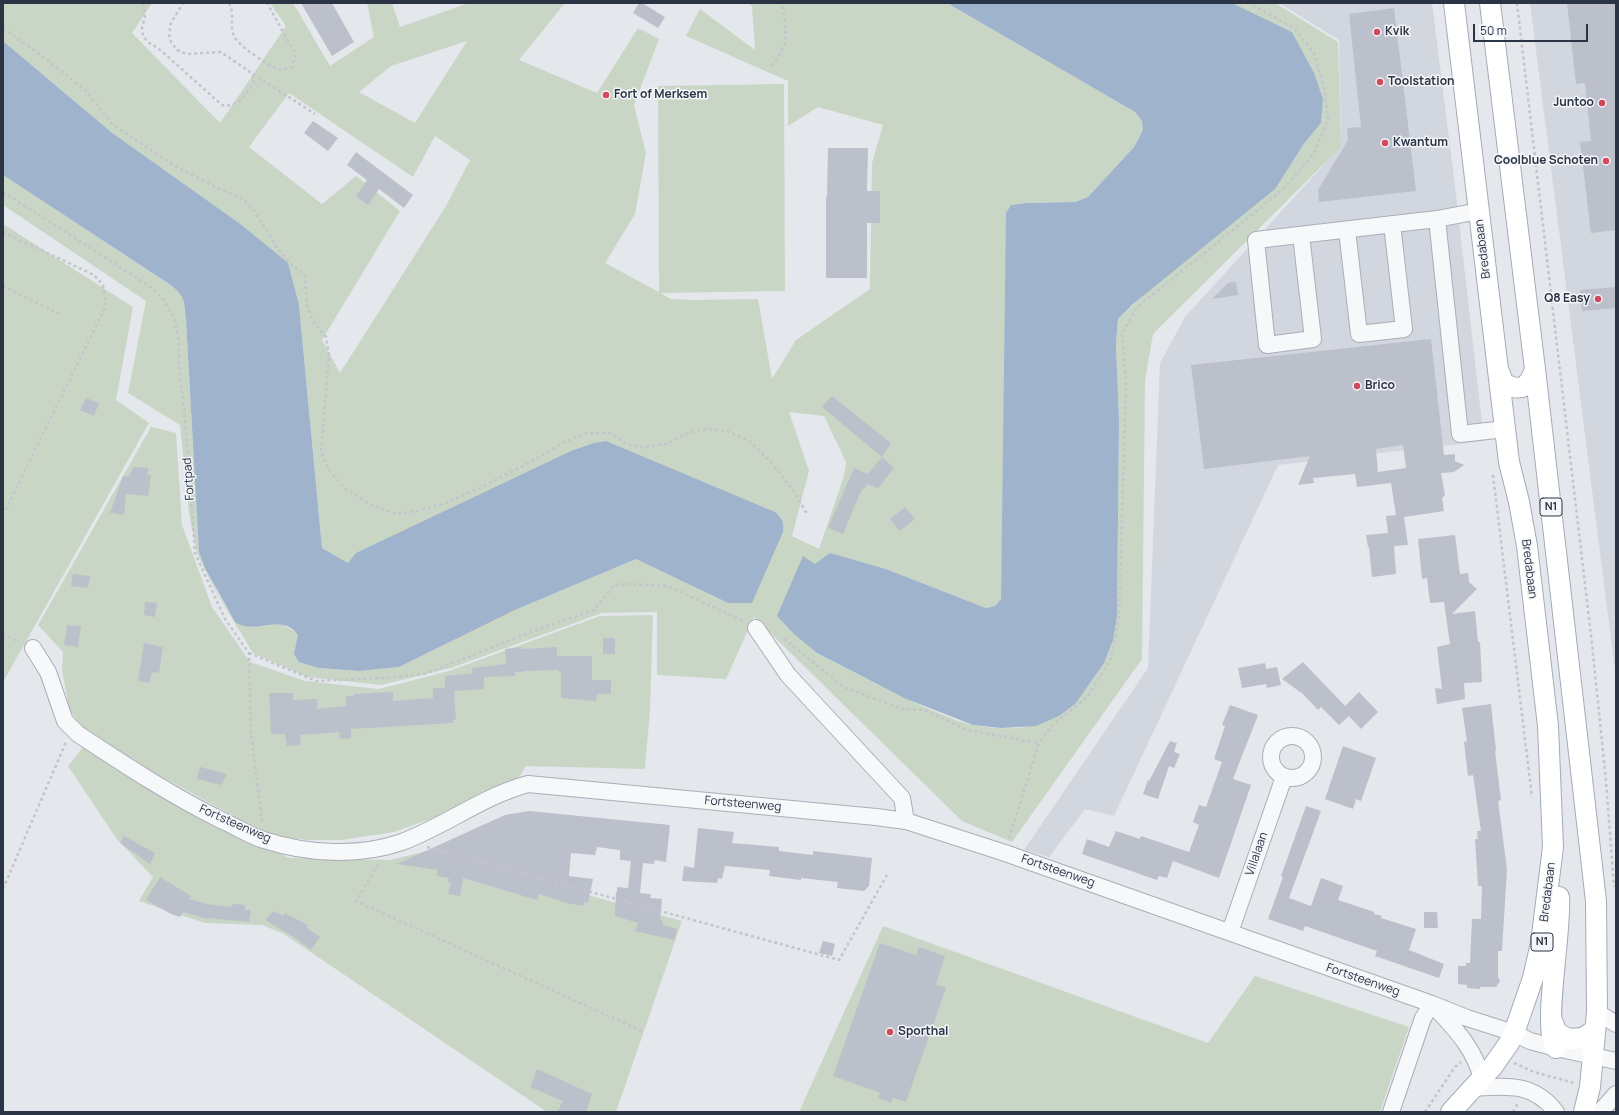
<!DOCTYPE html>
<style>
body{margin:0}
#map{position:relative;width:1619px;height:1115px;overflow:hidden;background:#e4e7ec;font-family:Manrope,sans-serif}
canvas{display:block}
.frame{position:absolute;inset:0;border:4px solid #2b3445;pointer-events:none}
.scale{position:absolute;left:1473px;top:24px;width:115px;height:18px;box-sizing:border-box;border:2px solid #2b3445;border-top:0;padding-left:5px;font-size:12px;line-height:14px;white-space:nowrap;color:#2b3445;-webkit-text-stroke:3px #f4f6f9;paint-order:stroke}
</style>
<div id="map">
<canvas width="1619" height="1115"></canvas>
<div class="frame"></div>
<div class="scale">50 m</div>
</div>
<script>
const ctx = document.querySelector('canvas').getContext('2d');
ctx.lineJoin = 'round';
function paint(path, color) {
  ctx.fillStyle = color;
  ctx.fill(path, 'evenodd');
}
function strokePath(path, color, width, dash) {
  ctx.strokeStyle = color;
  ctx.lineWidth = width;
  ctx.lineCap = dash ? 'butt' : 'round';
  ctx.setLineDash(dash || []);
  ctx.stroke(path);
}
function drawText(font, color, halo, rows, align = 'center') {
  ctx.font = font + ' Manrope,sans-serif';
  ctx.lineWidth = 3;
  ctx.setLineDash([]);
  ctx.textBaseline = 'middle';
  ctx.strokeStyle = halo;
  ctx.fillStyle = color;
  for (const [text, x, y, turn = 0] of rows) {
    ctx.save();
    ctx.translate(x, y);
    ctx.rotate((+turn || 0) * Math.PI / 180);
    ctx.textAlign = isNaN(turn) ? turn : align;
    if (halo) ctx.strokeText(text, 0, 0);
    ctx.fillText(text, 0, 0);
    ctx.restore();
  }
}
paint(new Path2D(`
 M1279,3H1432L1455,186L1484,441L1278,465L1114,816L1085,809L1049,857L1024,850L1148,668L1160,363L1185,317L1341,146L1339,40Z
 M1530,3H1616V678Z`), '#d2d6de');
paint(new Path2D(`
 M3,3H152L132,33L220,123L286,26L270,3H293L330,66L374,37L367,3H392L400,27L469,3H565L519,60L597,93L638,28L659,39L634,105L646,153L635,214L605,263L659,292L658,86L784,84L785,291L660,293L671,299L694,300L758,299L772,379L796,340L870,289L872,163L883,125L818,107L788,126V81L686,36L700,9L755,50L752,6L748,3H947L1135,112L1142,121L1143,130L1134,147L1088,197L1075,202L1026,203L1011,205L1001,599L995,606L986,608L886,569L843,557L815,564L803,557L817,653C855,673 892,693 931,710C945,715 960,723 974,725C1018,733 1058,728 1085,690C1105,663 1111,649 1117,616L1119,421L1116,345L1118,319L1303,145L1321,123L1292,32L1232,3H1275L1338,42L1341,147L1153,334L1145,380L1142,659L1012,842L962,821L754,617L726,679L657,675V612L602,613L451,668L381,685L307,677L253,653L216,592L197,553L189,513L180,425L128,393L146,301L3,205V175L179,291L183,299L186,320L199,552L217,592L235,622L249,627L281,624L296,632L319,668L359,671L399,667L515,610L636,559L728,603L783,532L348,563L322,548L299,305L239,223L111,132L3,41ZM467,41L415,123L359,92L391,66ZM289,93L413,177L435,136L470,160L446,206L340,373L322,340L400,211L356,176L322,204L249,147ZM789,412L824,416L846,462L844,476L819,549L792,536L809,471Z
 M3,224L133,307L116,400L149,423L3,682Z
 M151,427L176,433L182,525L212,607L250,662L305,681L379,689L449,671L600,616L653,615L650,710L645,769L526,766L516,781L444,814L394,832L341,840H307L268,835L86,735L69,708L62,670L63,652L38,625Z
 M84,746L183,805L289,858L390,860L427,851L682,921L616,1112H547L284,934L262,925L205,923L139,901L153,877L116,838L68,766Z
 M883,926L1208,1043L1255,976L1409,1027L1380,1112H799Z`), '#c9d6c5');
paint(new Path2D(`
 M947,3H1232L1292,32L1314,73L1323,99L1321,123L1303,145L1275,189L1133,304L1118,319L1116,345L1119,421L1117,616L1113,640L1104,663L1076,703L1059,716L1036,726L1001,728L973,725L904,698L817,653L794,634L777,616L803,556L815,564L830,553L886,569L986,608L995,606L1001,599L1006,213L1011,205L1026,203L1075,202L1088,197L1134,147L1143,130L1142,121L1135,112Z
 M3,41L111,132L239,223L288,263L299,305L322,548L348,563L356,553L571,451L594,443L606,441L775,512C782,518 784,522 783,532L752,603H728L636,559L515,610L399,667L359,671L319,668L299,662L294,654L298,635C282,612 255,636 235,622L205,568L199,552L186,320C184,301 185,295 169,284L3,175Z`), '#9fb4cc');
paint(new Path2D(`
 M301,3H332L354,42L332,56Z
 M639,3H642L665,17L658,28L633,13Z
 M1567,3H1616V230L1591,233L1580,142L1591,141L1585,83L1576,84Z
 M1394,8L1416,191L1319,202L1318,190L1348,140L1347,128L1361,127L1349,14Z
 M313,121L338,138L328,151L304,133Z
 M828,148H868L867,191H880V223H867V278H826V197H827Z
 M356,152L413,195L404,208L379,189L368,205L356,196L367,180L347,165Z
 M1236,282L1238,295L1212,299L1228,283Z
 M1616,287V308L1582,311L1580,290Z
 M1431,339L1444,455L1455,454V461L1464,465L1454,472L1441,473L1445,495L1442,498L1444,511L1404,517L1408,545L1394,546L1396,574L1372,577L1369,547H1368L1366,535L1388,533L1386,516L1396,515L1391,483L1357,487L1355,474L1313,478L1314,483L1298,485L1310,456L1204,469L1191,365ZM1403,445L1406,468L1378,472L1376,449Z
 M832,396L891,443L882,457L822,407Z
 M86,398L99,403L94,416L80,410Z
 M882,457L894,468L878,488L867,484L865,489H862L843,534L828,528L854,468L868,474Z
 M134,467L149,468L147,474L151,475L148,496L126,494L124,515L110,513L123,476L128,477Z
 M905,507L915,519L900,531L890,519Z
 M1455,535L1460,574L1468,573L1469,582L1477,589L1452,614L1475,611L1478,642H1480L1482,682L1464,683L1465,699L1437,704L1435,688L1442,689L1437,647L1450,644L1444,602L1430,603L1427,578L1422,579L1418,539Z
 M73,574L90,576L88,588L71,586Z
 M145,602L157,603L155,617L144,615Z
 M67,625L81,626L78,647L64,645Z
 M603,638H615V654H603Z
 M144,643L163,647L159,673L152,672L150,683L138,681Z
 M522,647V649L557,647V656H592V680H611V694H597L596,701L561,698V672H559V670L523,671V672H515V676L484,677V689L454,691L456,720H453V723L351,729V738L340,739L339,732L300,735L301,745L287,746L285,734H271L269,693H293V700L317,699V709L346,706V696H354V694L393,692V701L433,698V688H445V676L473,673L472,668L506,664L505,649Z
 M1303,662L1345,706L1359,692L1378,712L1361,729L1349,716L1339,725L1321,707L1318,710L1303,694L1282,679Z
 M1265,663L1266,669L1277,667L1281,685L1267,688L1266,684L1242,688L1238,668Z
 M1491,704L1496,751H1495L1501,800L1498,801L1507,869L1502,951H1498V977L1500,981L1496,987H1480V989L1467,988V985L1458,984V966H1466V963H1470L1472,919H1481L1482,886H1478L1475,839H1478L1477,831H1481L1473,775L1468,776L1464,742L1467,741L1462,708Z
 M1230,705L1258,715L1233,779L1251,785L1219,878L1173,861L1167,878L1159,876L1157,880L1082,854L1087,839L1109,847L1116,831L1140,839L1141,836L1189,852L1199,825L1193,822L1199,805L1206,807L1222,762L1214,759L1225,726L1222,725Z
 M1170,741L1177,743L1174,752L1180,754L1174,768L1169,766L1158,799L1143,794L1148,780L1149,781Z
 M1343,746L1376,758L1361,801L1356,799L1353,809L1325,799Z
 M200,767L227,774L221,785L197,779Z
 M1306,806L1321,811L1289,898L1311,906L1321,878L1343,886L1338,900L1374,912V914L1382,916L1381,918L1416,929L1409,950L1444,964L1439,978L1375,956L1377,951L1305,926L1303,931L1268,919L1283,877L1281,876Z
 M529,811L670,825L666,862L655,860L654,864L643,863L640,893L651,894L650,898L662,899L660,920L663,921L662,925L677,929L674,940L635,931L638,923L615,916L616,892H617V887L628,888L631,861L620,860V850L597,847L595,855L571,853L569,876L593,879L588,903L584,902L583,906L561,902V901L539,894L537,900L463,878L460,896L448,894L451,882H448L449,878L437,876L438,870L397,864L505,815Z
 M698,828L734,832L732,843L779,847V851L813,855V851L872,858L869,886L864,891L837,888L838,882L801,878V880L769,876L770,870L725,866L722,879L718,878L717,883L682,881L684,866L694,868Z
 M124,836L155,853L150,864L120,843Z
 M160,877L191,896L189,899L207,904L232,907V904L245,905V910H251L249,922L207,918V919L183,912L180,917L171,914L146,900Z
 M273,911L284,916L285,913L308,925L306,927L320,937L311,950L297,939L265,920Z
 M1424,912H1437L1438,928H1424Z
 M823,941L835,944L832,956L819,953Z
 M880,943L916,955L919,947L945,956L936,984L946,988L906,1102L893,1098L891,1103L878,1098L880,1093L833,1076Z
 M537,1069L592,1094L586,1112H557L563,1101L530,1087Z`), '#bbc0ca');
const minor = new Path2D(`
 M1437,219L1460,434L1505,429
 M1347,230L1359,334L1404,329L1392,224
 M1301,235L1313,339L1267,345L1256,240L1437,219L1479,211
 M756,628L788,675L902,798L906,821
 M33,648L48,672L65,721L78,734C125,765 172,796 223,821C237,827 250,836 264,840C307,854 359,857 402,842C445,826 483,796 528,784L876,817L906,821L1005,853L1432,1004L1467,1018L1514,1033L1530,1041L1556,1048L1616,1061
 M1271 757a21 21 0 1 1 42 0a21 21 0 1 1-42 0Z
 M1230,932L1284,777
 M1597,1012L1616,1024
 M1472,1088C1506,1086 1533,1082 1556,1112
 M1391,1112L1423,1018L1432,1004C1454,1028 1474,1047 1482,1079
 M1600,1112L1616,1094`);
const major = new Path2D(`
 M1490,3L1535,369L1596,901L1597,1012L1590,1087L1584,1112
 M1498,369L1504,384C1522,392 1529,387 1535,369
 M1551,1018L1557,1033L1569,1039L1583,1038L1595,1030
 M1556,1048C1542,1030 1562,928 1559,897
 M1451,1112L1493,1066L1509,1043L1514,1033L1533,978L1541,943L1553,847L1548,726L1527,546L1519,502L1509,462L1454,3`);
strokePath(minor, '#a9aeb7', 18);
strokePath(major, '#a3abb8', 22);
strokePath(new Path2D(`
 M143,3L145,17L142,27L143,36L149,43L158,48L222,105C237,109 247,93 254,82L253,74L221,52L186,54L177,50L171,42L169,34L171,23L183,3
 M229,3C235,15 230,24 233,34C236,45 268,65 279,70L292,67L296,55L267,3
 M1517,3L1592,644L1606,781L1614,887
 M3,28L42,56L86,91L113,125L175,166L217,188L243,199L255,212L277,248L293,266L305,275L307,306L314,323L326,337L329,355L321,452L330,472L347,490L371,505L396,514L417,511L445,503L480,488L540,457L564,442L587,433H612L625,444L642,447L666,444L688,433L708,429L727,431L751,442L775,467L794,491L807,514
 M772,66C777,58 782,51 785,43C787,39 784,7 781,3
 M253,74L315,114
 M3,192L148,285L164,300L174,318L179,343V367L184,408L195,553L225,619L249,653L251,734L262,822
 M3,232L94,275L103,285L106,306L3,515
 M3,286L60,314
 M1493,475L1532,797
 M3,634L20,642
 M784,639L844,687L902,709L925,710L967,730L1039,743
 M249,653L316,681L384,678L424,674L539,629L594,610L614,585L628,584L668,586L743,621
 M1009,838L1039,743L1054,724L1087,697L1111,659L1119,617L1126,383L1122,334L1137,307L1285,188L1314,153L1328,119L1324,88L1314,53L1295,29L1249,3
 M427,847L839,960L887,875
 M378,864L356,901L644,1032
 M3,889L66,742
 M1514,1063L1534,1072L1574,1083
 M1425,1112L1455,1067L1461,1062
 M1513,1112L1518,1103`), '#c2c5cb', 2.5, [3, 3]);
strokePath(minor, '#f7f8fa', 16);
strokePath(major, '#fff', 20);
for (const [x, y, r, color] of [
 [1377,32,4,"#d1495b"],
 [1380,82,4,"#d1495b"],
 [606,95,4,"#d1495b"],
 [1602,103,4,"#d1495b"],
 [1385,143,4,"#d1495b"],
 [1606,161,4,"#d1495b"],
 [1598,299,4,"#d1495b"],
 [1357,386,4,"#d1495b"],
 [890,1032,4,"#d1495b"]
]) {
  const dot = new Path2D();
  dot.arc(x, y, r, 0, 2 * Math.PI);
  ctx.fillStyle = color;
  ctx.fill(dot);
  strokePath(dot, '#f4f6f9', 1.5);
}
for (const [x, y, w] of [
 [1551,507,22],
 [1542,942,22]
]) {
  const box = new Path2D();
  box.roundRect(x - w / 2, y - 9, w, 18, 3);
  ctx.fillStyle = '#f4f6f9';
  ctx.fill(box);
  strokePath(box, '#2b3445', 1);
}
drawText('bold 11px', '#2b3445', null, [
 ["N1",1551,507],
 ["N1",1542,942]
]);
drawText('bold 12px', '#2b3445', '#f4f6f9', [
 ["Kvik",1385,32],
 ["Toolstation",1388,82],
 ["Fort of Merksem",614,95],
 ["Juntoo",1594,103,"right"],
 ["Kwantum",1393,143],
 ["Coolblue Schoten",1598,161,"right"],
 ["Q8 Easy",1590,299,"right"],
 ["Brico",1365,386],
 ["Sporthal",898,1032]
], 'left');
drawText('12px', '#2b3445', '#f4f6f9', [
 ["Bredabaan",1483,249,-97],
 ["Fortpad",189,479,-94],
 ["Bredabaan",1529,569,83],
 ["Fortsteenweg",743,804,5],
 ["Fortsteenweg",235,824,24],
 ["Villalaan",1257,854,-71],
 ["Fortsteenweg",1058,871,19],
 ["Bredabaan",1548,892,-83],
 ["Fortsteenweg",1363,980,19]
]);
</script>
